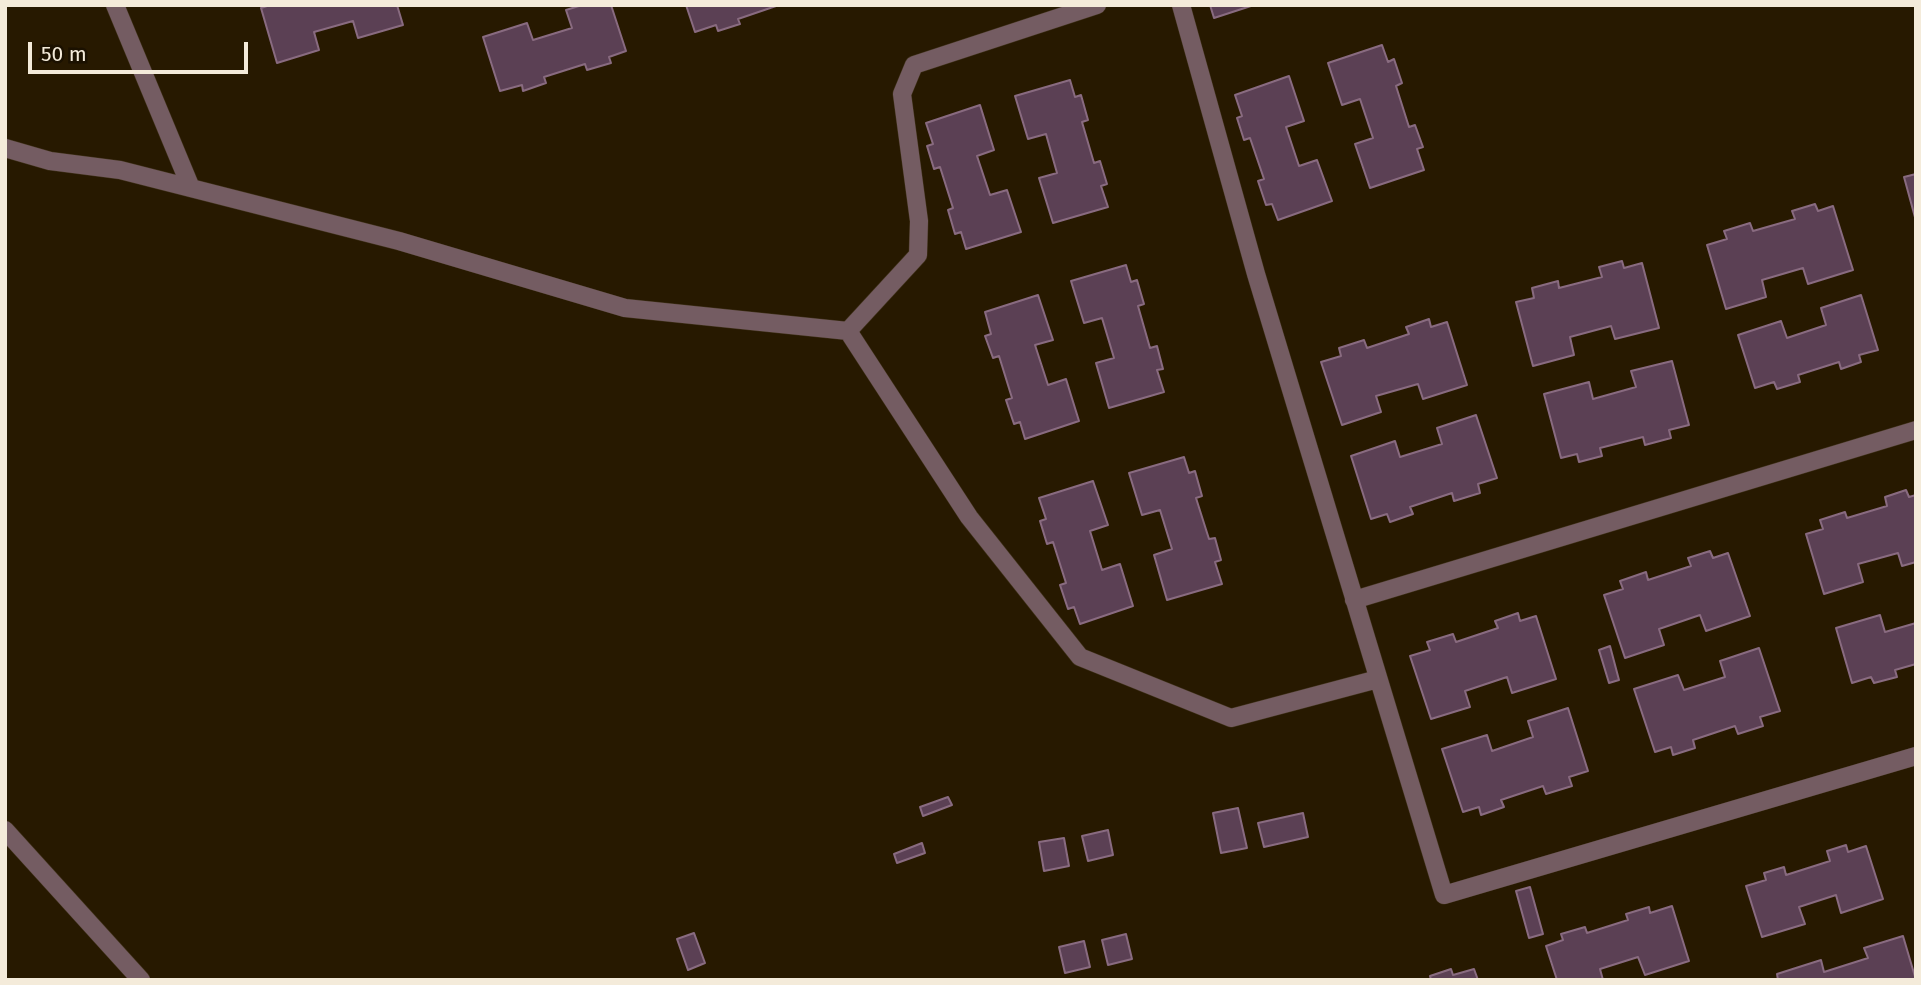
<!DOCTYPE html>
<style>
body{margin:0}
#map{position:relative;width:1921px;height:985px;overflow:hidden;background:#271900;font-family:"Fira Sans",sans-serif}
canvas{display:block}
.frame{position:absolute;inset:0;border:7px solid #f4ebda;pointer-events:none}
.scale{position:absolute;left:28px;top:42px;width:220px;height:32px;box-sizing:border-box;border:4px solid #f4ebda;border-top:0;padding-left:9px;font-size:21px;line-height:24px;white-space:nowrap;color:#f4ebda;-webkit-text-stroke:5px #1b1100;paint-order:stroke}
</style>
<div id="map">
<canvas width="1921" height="985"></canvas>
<div class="frame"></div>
<div class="scale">50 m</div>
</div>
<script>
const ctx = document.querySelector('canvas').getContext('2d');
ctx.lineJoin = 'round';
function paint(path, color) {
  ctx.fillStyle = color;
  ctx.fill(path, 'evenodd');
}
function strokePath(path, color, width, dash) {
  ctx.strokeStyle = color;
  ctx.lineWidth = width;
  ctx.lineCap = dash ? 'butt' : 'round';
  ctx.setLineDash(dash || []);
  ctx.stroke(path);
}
const building = new Path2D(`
 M270,5H397L403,25L358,38L353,21L314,32L319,50L277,63L261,8Z
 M582,5H611L626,51L609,57L611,63L587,70L585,64L544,77L546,83L523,91L522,85L500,91L483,37L527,23L533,40L572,28L566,10Z
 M686,5H779L738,19L740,24L718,31L716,25L695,32Z
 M1210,5H1254L1214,18Z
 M1382,45L1388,62L1394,59L1402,83L1396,86L1409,127L1415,125L1423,147L1417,149L1424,170L1370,188L1355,144L1373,138L1360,99L1342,105L1328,63Z
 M1289,76L1304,121L1286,127L1299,166L1317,160L1332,201L1278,220L1272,204L1266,205L1258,181L1264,179L1250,138L1244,140L1237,118L1242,116L1235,95Z
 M1070,80L1075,97L1081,95L1088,120L1082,122L1094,163L1100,161L1107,184L1101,186L1108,207L1053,223L1039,178L1057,173L1046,134L1028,139L1015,96Z
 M980,105L994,150L977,156L990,195L1007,190L1021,232L966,249L961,232L955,234L948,210L953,208L940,167L934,169L927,146L933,144L926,123Z
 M1916,174V221L1904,177Z
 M1815,204L1818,211L1833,206L1853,270L1808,284L1803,268L1762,280L1766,297L1726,309L1707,245L1727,239L1724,231L1750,223L1753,231L1795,219L1792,211Z
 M1622,261L1624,268L1642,263L1659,328L1615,339L1611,326L1570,337L1574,355L1533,366L1516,302L1534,298L1532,288L1558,281L1559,288L1602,277L1599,267Z
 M1126,265L1131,282L1137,280L1144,304L1138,306L1150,348L1157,346L1163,369L1157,370L1164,392L1109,408L1096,363L1114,358L1102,318L1084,323L1071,281Z
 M1038,295L1053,340L1035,345L1048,385L1066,379L1079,421L1025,439L1020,422L1014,424L1006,400L1012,398L999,356L993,358L985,336L991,334L985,312Z
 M1861,295L1878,350L1859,355L1861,362L1841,369L1839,362L1798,375L1800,382L1777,389L1774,382L1755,388L1738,335L1781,321L1787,338L1826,325L1821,308Z
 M1429,319L1431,327L1447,322L1467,385L1423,399L1418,384L1376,396L1381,412L1342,425L1321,362L1341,356L1339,348L1364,340L1367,348L1409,334L1406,327Z
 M1672,361L1689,425L1669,430L1671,438L1645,445L1643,437L1600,448L1602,456L1579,462L1577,454L1561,458L1544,394L1589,382L1593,399L1636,387L1631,371Z
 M1476,415L1497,478L1478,484L1480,493L1454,501L1452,493L1410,507L1413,514L1390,522L1387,514L1371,519L1351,456L1395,441L1400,457L1442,444L1437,428Z
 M1184,457L1189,473L1195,471L1202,496L1196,498L1209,539L1215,538L1221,560L1215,562L1222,584L1167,600L1154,555L1172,549L1160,510L1142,515L1129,473Z
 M1093,481L1108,525L1090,531L1102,570L1120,564L1133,606L1080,624L1074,607L1068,609L1060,585L1066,583L1053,542L1047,544L1040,521L1046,519L1039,498Z
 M1906,490L1909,497L1916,495V562L1902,566L1898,553L1858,564L1863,582L1824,594L1806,534L1823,529L1820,520L1845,512L1847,518L1887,506L1885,497Z
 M1710,551L1713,558L1728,553L1750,616L1706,631L1700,615L1659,629L1664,645L1625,658L1604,595L1623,589L1620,581L1646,572L1648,580L1691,566L1688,558Z
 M1518,613L1520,621L1536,616L1556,679L1512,693L1507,677L1465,691L1470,707L1431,719L1410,656L1430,650L1427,642L1453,634L1456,642L1498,628L1495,621Z
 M1880,615L1885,632L1916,623V664L1895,670L1897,677L1874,683L1871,677L1852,683L1836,628Z
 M1610,646L1619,680L1609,683L1599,650Z
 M1759,648L1780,711L1760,717L1763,726L1738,734L1735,726L1693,740L1695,748L1673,755L1671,747L1655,752L1634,689L1678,675L1684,690L1725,677L1720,661Z
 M1568,708L1588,771L1569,777L1572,786L1546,794L1543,786L1501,800L1504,807L1481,815L1479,807L1463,812L1442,749L1487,735L1492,751L1533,737L1528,721Z
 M948,797L952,805L923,816L920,807Z
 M1238,808L1247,848L1221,853L1213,813Z
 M1303,813L1308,837L1264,847L1258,823Z
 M1108,830L1113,855L1088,861L1082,836Z
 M1064,838L1069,866L1044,871L1039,842Z
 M922,843L925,853L897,863L894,854Z
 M1846,845L1848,852L1866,846L1883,899L1841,913L1836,895L1799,907L1805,924L1762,937L1746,886L1766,880L1764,873L1784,867L1786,875L1830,861L1827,851Z
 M1530,887L1543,934L1529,938L1516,891Z
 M1672,906L1689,961L1645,975L1638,957L1600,969L1603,980H1557L1546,946L1563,940L1561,934L1585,927L1587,933L1628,920L1626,914L1649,907L1650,913Z
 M694,933L705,963L688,970L677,939Z
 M1126,934L1132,959L1108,965L1102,940Z
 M1903,936L1916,980H1778L1777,974L1821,960L1824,972L1868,958L1864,948Z
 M1084,941L1090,967L1065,973L1059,947Z
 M1451,969L1453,975L1474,969L1478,980H1431L1430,976Z`);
paint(building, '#5b4054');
strokePath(building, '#896b80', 2);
const minor = new Path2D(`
 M115,5L191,188
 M1181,5L1256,274L1444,895L1916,756
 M5,148L50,161L120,170L399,241L625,308L848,331L918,255L919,221L902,94L914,65L1097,5
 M848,331L969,517L1080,657L1231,718L1378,679
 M1354,600L1916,430
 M5,830L141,980`);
strokePath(minor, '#40321a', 19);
strokePath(minor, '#745c62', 18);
</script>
